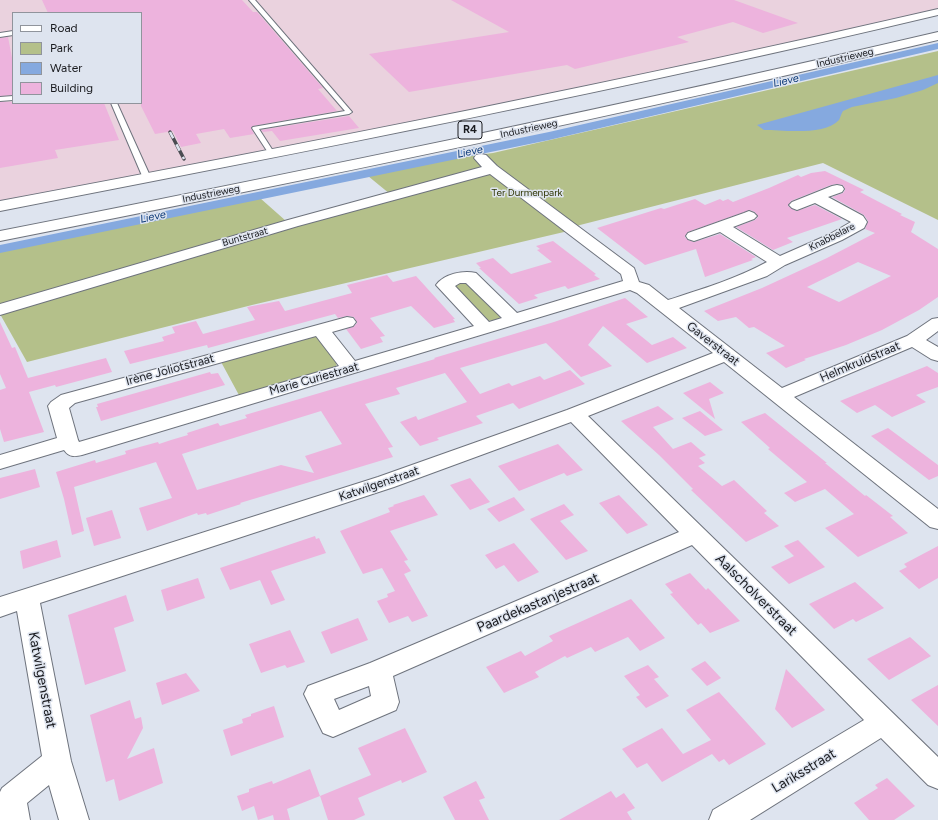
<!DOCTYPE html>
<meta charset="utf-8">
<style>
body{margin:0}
#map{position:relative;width:938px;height:820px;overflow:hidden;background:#dee4ef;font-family:Figtree,sans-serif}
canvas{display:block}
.legend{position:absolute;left:12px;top:12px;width:130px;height:92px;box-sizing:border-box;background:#dee4ef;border:1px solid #90949c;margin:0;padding:5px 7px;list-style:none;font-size:12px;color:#1a1b1f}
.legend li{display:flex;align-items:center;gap:8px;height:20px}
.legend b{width:20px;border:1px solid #90949c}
</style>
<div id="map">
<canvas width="938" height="820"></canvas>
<ul class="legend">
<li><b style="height:5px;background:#fff"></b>Road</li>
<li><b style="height:11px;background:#b4c08a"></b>Park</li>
<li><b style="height:11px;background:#85a9df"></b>Water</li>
<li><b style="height:11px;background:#edb3dd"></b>Building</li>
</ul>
</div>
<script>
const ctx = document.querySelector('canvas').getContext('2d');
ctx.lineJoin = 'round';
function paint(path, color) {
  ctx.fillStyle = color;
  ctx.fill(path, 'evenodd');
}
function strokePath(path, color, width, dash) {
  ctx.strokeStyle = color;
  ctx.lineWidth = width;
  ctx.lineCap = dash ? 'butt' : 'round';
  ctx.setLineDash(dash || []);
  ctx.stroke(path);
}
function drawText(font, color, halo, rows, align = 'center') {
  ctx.font = font + ' Figtree,sans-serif';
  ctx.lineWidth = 3;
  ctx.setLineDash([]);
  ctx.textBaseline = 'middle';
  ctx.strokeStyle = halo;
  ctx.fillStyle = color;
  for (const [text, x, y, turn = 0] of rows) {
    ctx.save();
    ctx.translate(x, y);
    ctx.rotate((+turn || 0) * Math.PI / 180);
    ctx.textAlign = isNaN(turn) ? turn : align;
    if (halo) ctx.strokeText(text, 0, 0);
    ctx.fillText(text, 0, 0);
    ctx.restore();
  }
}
paint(new Path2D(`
 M0,0H938V9L861,29L512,103L0,203ZM13,13H141V103H13Z`), '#ead2de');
paint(new Path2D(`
 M938,51V220L823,163L580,225L564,232L252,305L27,362L0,314L390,194L368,176L445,159L493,153Z
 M260,198L286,221L0,306V252Z
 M470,282L503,316C499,319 491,322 485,320C478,317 459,291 453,284Z
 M308,336H318L337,360L336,369L240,397L220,360Z`), '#b4c08a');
paint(new Path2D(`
 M938,75V83L923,90L896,98L852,107L843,111C841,114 840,118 839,120C825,136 783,130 764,130L757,125Z`), '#85a9df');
paint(new Path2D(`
 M938,43V49L549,140L0,253V245L549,132Z`), '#85a9df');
paint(new Path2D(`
 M42,0H242L253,12H257L323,88L318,89L337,111L253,126L251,128L254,134L230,138L224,129L196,134L201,143L181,147L173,131L155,134L141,106V13H48Z
 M451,0H734L798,23L763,33L733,22L677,37L689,42L575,69L567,65L409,92L369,54L509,32Z
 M8,37L13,63V95L0,96V38Z
 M0,102L104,103L119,140L55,150L58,158L0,168Z
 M349,116L359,128L280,141L272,131L263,132L261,130Z
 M825,171L864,190L860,192L902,214L900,215L915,222L911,232L938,249V297L919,310L882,330L846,345L804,359L806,360L786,368L766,353L785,346L754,327L749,328L736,317L718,321L704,311L762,288L827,258L875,233L865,229L868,221L864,215L832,197L843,193L845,190L843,185L837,184L831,185L791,201L788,206L796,211L815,205L842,219L787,238L793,242L773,250L736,227L755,220L758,217L755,212L750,210L688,232L685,237L688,240L694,242L720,234L756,257L751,259L753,260L705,277L696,249L645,265L597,228L661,208L664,209L695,199L705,205L720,199L723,201L728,199L733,202L769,188L798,175L801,177L811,173ZM858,262L891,276L839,302L807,287Z
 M553,241L596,274L594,275L600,279L568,289L565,286L534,295L538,298L519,304L479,268H481L476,263L493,258L511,274L552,262L537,250L540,249L536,246Z
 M387,275L393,282L416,276L455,319H453L455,322L434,328L411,306L370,318L385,336L380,337L383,342L361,349L346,329L353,327L357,323L354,317L347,316L338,318L335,314L208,348L207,345L130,364L124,351L164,341L162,337L175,333L172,327L196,321L203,334L255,320L247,307L279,301L285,311L352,293L347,285Z
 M625,298L648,317L626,324L652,345L673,337L687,348L647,363L603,326L588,345L612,366L581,377L546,343L460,368L480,394L509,383L512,386L540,376L544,380L570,370L585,384L519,409L513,403L476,416L483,423L437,438L439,440L420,446L400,422L416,416L418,420L467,402L445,373L396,388L400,394L365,404L393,447L388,448L393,457L240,503L241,504L207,515L206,513L198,515L197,513L147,531L139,508L172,498L156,462L74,487L84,531L72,535L64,499L56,472L95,460L96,463L126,454L125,451L158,442L159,444L171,440L188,435L187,433L218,423L220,426L247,418L245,415L435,359L434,358L554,322ZM321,411L342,444L305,456L314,473L281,465L197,490L182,454Z
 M0,322L12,348L15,347L28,378L106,358L112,372L56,387L55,385L29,392L44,432L4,442L0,429V390L6,388L0,374Z
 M927,366L938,373V387L916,395L926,402L892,417L875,405L857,413L840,401Z
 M210,372L211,374L218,373L225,385L101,421L96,407H98L97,404Z
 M710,382L724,393L709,399L715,419L683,393Z
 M658,406L674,419L653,427L673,449L691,442L706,455L699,458L705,463L698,466L722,486L734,480L767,511L764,513L779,526L746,542L691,490L693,489L659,455L621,421Z
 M700,411L723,430L705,436L682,418Z
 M765,413L827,463H825L865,496L866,495L893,516L890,517L908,533L858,557L825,528L854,514L825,489L795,502L784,493L807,482L768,449L770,448L741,422Z
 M888,428L938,465V476L929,480L871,436Z
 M558,444L583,470L567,476L564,473L519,491L498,466Z
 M35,469L40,487L0,499V478Z
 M470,478L490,502L470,510L450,485Z
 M424,495L438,515L390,531L408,560L404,561L411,571L404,574L428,616L412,622L408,616L389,623L377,601L388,597L387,594L395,591L382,568L363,574L340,531L390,512L388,508L394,506L393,505Z
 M619,495L648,525L627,534L599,503Z
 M514,497L525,510L499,522L487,509Z
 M564,504L574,515L560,521L588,551L566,560L530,519Z
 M112,510L121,538L94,546L86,518Z
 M315,536L316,539L319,538L326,553L271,571L285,600L271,605L260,580L230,590L220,568Z
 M57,540L61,557L23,569L20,551Z
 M798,540L825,567L789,584L771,567L794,556L784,546Z
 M514,543L539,572L518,582L504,565L496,569L485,555Z
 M938,546V578L919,589L899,571L907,567L904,564Z
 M690,573L706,590L708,588L740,621L710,633L701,623L698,625L670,594L673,593L665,584Z
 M198,578L205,598L167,611L161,590Z
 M855,582L884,608L856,622L853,619L834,629L809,604Z
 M126,595L134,621L114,628L126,671L85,685L68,615Z
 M631,599L665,638L640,651L628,637L595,652L591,647L567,658L565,656L535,672L539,677L504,693L486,667L521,651L525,656L553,641L549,636Z
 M358,618L368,640L331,654L321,632Z
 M290,630L305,662L287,668L285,665L261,673L249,644Z
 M910,637L931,656L889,680L867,659Z
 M705,661L721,678L707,686L691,669Z
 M648,665L659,677L654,679L669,696L646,708L636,697L640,695L624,676Z
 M786,669L825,710L792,728L775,709Z
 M186,673L200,691L162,705L156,683Z
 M938,685V726L911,700Z
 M719,692L766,744L729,765L724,759L719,762L712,754L662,782L647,763L637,768L622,749L662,728L683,754L711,740L686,710Z
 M130,700L135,719L141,717L143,728L127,759L154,748L163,783L119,801L114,779L106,782L90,715Z
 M274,706L284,737L231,756L223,730L243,723L242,719L251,716V714Z
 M405,728L427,772L402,783L401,780L358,798L365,815L354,820H328L320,796L371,775L358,748Z
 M310,769L320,796L287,809L290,820H274L273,815L258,820L254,806L242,811L237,796L249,792V789L272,781L273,784Z
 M887,778L915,806L894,820H869L854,803L878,788L875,785Z
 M476,781L485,798L479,800L489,820H455L443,797Z
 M611,791L616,798L624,793L635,808L627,812L632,820H559Z`), '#edb3dd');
const lane = new Path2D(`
 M249,0H255L352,112L349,114L259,129L275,154L272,156L269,154L252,128L253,127L345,111Z
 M13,31V35L0,37V33Z
 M13,96V100L0,101V97Z
 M111,103H117L151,178L150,180H147L143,178Z`);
const street = new Path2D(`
 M938,9V15C627,89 314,150 0,211V201C314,142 627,81 938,9Z
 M481,154L486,155L497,166L634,268L639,282L649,285L668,300C702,289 736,279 767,262L720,232L694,241L688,239L686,236L688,233L744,213L749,211L754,213L757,216L754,219L733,227L780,256L830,234L851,222L815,203L797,210L792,208L789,205L792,202L832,186L837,185L842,186L844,189L842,192L828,197L863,216L867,222L864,228L842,240L785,265L767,276L679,308L782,388L907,336L932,319L938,318V331L926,340L938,347V361L931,359L912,347L794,397L938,509V529L930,527L724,362L588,416L938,757V789L928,785L881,738L750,820H709L713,810L864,720L692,545L393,676L399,702L396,710L333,737L323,733L304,694L308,686L370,663L679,532L571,422L394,487L40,603L71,761L89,820H59L49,785L27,803L30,820H0V792L2,788L42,756L17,611L0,617V597L378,477L567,410L713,353L637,293L630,290L82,455C74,457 69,457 64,450L0,469V455L57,438L48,406L51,402L61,395L347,317L353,318L356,322L353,326L332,332L355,361L474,326L436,285C444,274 463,270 476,273L517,313L623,281L621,274L490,174L298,226L0,315V304L288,220L482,167L474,158L476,155ZM460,283H466L502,318L489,322L455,286ZM316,336L339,366L79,442L78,440L69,408L75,403ZM369,686L371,696L339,710L334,699Z`);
const highway = new Path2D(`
 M938,32V40C627,114 314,179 0,241V231C314,169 627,105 938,32Z`);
strokePath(lane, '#6e737d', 2);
strokePath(street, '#6e737d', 2);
strokePath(highway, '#6e737d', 2);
paint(lane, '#fff');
paint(street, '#fff');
paint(highway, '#fff');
const rail = new Path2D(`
 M170,132L184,159`);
strokePath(rail, '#4a4c52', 3.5);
strokePath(rail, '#dee4ef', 2.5, [7]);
drawText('10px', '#1a1b1f', '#dee4ef', [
 ["Industrieweg",845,58,-13],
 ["Industrieweg",529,129,-12],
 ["Industrieweg",211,194,-11],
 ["Buntstraat",245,237,-16],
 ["Knabbelare",832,237,-27]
]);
drawText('10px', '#2d3401', '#dee4ef', [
 ["Ter Durmenpark",527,193]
]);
drawText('italic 11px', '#0d3a79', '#dee4ef', [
 ["Lieve",786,81,-13],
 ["Lieve",470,152,-12],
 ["Lieve",153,217,-12]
]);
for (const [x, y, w] of [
 [470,130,24]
]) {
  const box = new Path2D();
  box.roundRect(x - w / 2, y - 9, w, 18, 3);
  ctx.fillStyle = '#dee4ef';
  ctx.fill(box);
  strokePath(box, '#1a1b1f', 1);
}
drawText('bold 11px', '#1a1b1f', null, [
 ["R4",470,130]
]);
drawText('12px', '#1a1b1f', '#dee4ef', [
 ["Gaverstraat",713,344,38],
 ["Helmkruidstraat",860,362,-23],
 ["Irène Joliotstraat",170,370,-15],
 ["Marie Curiestraat",314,379,-16],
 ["Katwilgenstraat",379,484,-19]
]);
drawText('14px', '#1a1b1f', '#dee4ef', [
 ["Aalscholverstraat",756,595,45],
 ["Paardekastanjestraat",538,603,-23],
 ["Katwilgenstraat",42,680,79],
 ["Lariksstraat",804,771,-31]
]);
</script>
